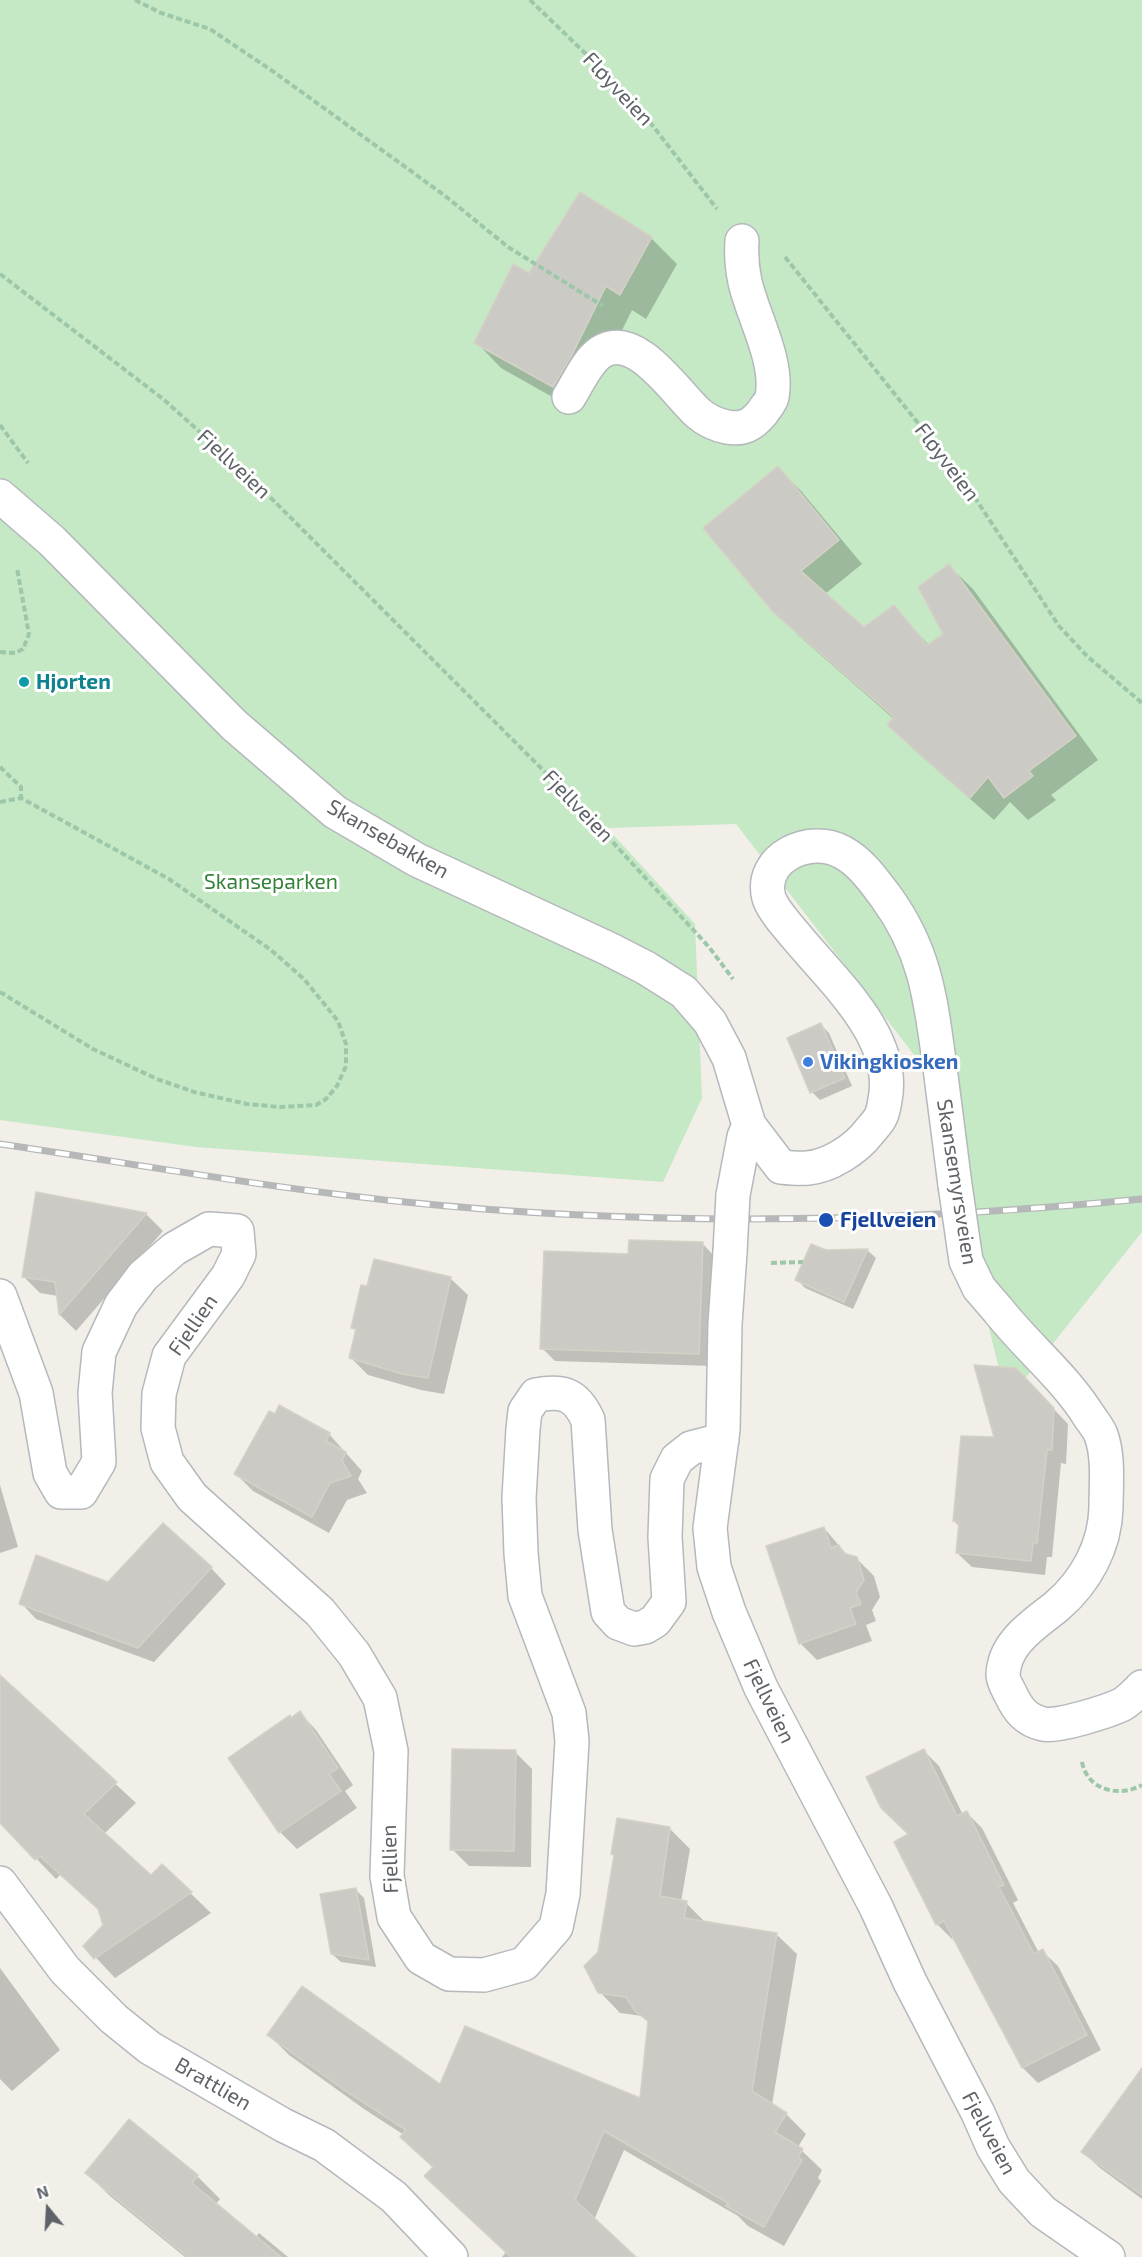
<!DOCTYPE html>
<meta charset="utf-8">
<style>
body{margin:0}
#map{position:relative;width:1142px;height:2257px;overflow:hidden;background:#f1efe8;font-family:"Exo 2",sans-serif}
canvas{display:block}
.north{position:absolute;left:18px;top:2179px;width:60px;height:60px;-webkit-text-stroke:4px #fff;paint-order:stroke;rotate:342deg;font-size:16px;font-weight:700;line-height:24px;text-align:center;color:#5f6368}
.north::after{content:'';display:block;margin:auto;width:21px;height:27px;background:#5f6368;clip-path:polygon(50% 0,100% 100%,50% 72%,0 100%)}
</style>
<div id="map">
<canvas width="1142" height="2257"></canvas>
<div class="north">N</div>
</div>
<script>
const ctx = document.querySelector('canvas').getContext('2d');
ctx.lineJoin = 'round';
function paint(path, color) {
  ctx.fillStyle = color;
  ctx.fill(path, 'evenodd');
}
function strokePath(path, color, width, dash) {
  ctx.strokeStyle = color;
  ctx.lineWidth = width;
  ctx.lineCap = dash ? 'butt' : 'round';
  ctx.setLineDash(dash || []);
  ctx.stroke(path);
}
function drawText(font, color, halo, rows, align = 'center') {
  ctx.font = font + ' "Exo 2",sans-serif';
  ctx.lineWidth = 6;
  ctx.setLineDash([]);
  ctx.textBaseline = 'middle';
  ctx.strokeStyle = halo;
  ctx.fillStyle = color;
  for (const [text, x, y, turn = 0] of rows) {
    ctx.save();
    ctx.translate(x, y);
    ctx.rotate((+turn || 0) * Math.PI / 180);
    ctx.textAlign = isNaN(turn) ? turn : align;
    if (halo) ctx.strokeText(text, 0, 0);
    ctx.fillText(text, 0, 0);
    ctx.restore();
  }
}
paint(new Path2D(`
 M0,0H1142V1232L1007,1401L925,1069L736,824L607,828L695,924L702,1098L663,1182L196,1147L0,1120Z`), '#c5e8c5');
paint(new Path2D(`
 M581,194L651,238L677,264L646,319L632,310L597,381L579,412L501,368L476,342L530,275Z
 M778,468L801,491L862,564L825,594L864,629L893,607L929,645L945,635L949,566L973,589L1098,760L1051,795L1056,800L1028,820L1010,802L994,820L912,748L889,725L894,719L798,635L774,611Z
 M821,1025L829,1033L852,1086L820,1100L812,1092Z
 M37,1194L146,1214L163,1231L76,1331L60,1315L58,1296L40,1293L23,1276Z
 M702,1243L715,1257L712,1366L555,1361L542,1348L630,1256Z
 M867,1250L876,1258L853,1309L805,1288L797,1279L825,1252Z
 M451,1279L468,1295L444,1394L421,1390L368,1375L351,1358L357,1332L353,1328Z
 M1030,1384L1068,1424L1066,1464L1061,1463L1052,1557H1047L1045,1575L972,1567L957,1553L960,1527L954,1521Z
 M280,1407L329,1434L362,1471L358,1479L367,1493L347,1500L329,1533L253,1491L236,1474Z
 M0,1485L18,1547L0,1553Z
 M824,1528L848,1556L857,1559L874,1576L880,1597L872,1610L876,1621L866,1625L872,1641L817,1660L800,1643Z
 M211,1568L226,1584L154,1662L36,1619L21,1603L109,1584Z
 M0,1677L136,1803L104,1834L151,1877L162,1866L211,1913L115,1978L85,1946L104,1926L100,1911L60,1875L56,1879L0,1821Z
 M300,1713L316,1730L353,1785L345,1791L357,1808L297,1849L280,1832L230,1758Z
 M924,1751L939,1766L963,1815L967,1813L982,1828L1018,1900L1013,1903L1039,1953L1042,1951L1058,1966L1101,2050L1038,2083L1023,2068L955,1938L952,1939L937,1924L910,1835Z
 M515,1752L532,1769L531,1867L469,1866L452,1849Z
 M670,1829L690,1849L681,1902L686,1903L706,1923L776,1934L797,1954L772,2105L786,2114L806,2134L798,2147L822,2170L818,2178L821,2181L784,2246L748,2226L738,2216L624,2150L594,2220L633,2257H502L506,2252L404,2135L364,2109L289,2055L269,2035L441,2086L642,2100L650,2024L642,2016L620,2013L600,1992L599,1953L616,1857L612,1854Z
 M355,1889L364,1898L376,1967L341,1962L332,1954Z
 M0,1968L60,2050L12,2091L0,2079Z
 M1142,2075V2199L1100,2168L1083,2152Z
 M87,2173L197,2176L220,2199L215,2205L255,2238L259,2233L288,2257H185L110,2196Z`), '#0003');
const building = new Path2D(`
 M580,192L652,237L620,295L606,286L572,355L553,387L474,343L513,264L529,273Z
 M778,466L839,540L801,571L864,627L894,605L927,645L943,634L918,587L949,564L1076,736L1029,771L1033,776L1004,798L988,777L970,798L887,725L894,717L773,612L703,528Z
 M821,1023L845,1078L810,1093L787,1038Z
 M36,1192L147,1213L59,1315L55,1282L22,1277Z
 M629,1240L703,1242L699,1354L540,1349L544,1251L628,1254Z
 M811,1244L826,1250L868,1249L844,1302L795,1280Z
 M374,1259L451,1277L428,1378L402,1374L349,1358L356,1329L351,1328L361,1285L367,1286Z
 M974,1365L1016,1368L1054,1408L1052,1450H1047L1037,1543H1033L1031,1561L956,1553L959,1522L953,1521L961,1436L994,1437Z
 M279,1405L330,1433L326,1441L346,1452L342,1461L351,1476L330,1483L312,1517L234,1474L269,1411L275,1414Z
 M163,1523L212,1567L138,1648L19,1604L36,1555L108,1582Z
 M824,1527L831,1548L839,1545L843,1553L857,1557L864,1580L856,1592L861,1604L850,1608L856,1624L799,1644L766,1546Z
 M0,1675L117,1782L84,1814L151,1875L162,1864L192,1892L94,1959L83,1946L103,1925L98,1909L40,1856L35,1860L0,1823Z
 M300,1711L338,1768L329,1774L341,1791L279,1833L228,1758L290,1715L291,1718Z
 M452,1749L516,1750L514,1851L450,1850Z
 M924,1749L957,1816L967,1811L1004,1885L999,1887L1034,1954L1043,1949L1087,2035L1022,2068L944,1921L936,1925L894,1842L908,1834L881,1808L866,1777Z
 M617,1818L670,1827L660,1896L687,1901L684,1918L777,1933L752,2091L787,2113L775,2132L803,2149L798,2157L802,2160L764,2227L726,2206L728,2203L604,2131L575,2200L636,2257H511L424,2176L433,2167L400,2137L406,2130L343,2089L267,2035L302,1986L440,2084L465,2026L640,2098L648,2021L635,2011L626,1997L598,1993L584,1966L598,1952L614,1855L611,1854Z
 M356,1888L369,1960L331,1954L320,1894Z
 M1142,2068V2195L1081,2152Z
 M129,2119L198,2175L192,2183L281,2257H188L85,2173Z`);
paint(building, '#cccac5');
strokePath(building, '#d6d1c6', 1.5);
const minor = new Path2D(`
 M569,397C578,383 587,361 601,352C636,330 676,393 698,413C706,420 717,425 727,427C743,430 752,425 762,413C765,408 771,402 772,397C779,361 753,317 745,282C742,268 741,255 742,241
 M0,496L52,541L234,725L335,812L417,860L609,949L646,968L684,992L710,1022L729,1058L749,1125L781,1167C790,1168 799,1169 808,1168C830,1166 856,1149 869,1132C873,1127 877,1123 880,1118C883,1113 884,1106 885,1100C897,1039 837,985 801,942C792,931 773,911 769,898C758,858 810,834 842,852C861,862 874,881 886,897C927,953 931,1003 940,1068C945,1107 950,1146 955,1185
 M733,1195L744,1137L749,1125
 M730,1252L725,1324L723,1430L710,1528L714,1567L729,1612L761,1688L876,1907L910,1982L978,2113L993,2147L1014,2181L1043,2212L1108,2257
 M0,1296L36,1393L50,1473L61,1492H81L99,1462L95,1393L99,1352L121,1305L143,1276L174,1249L209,1229L237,1231L239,1254L228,1276L169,1356L159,1394L158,1428L167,1462L192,1497L320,1612L354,1654L380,1698L391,1751L387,1876L394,1917L421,1958L449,1974L484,1975L524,1964L556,1927L563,1894L572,1741L569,1713L525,1596L521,1553L519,1498L523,1429L525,1411L536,1395C563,1390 576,1394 588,1420L595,1530L608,1612L618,1623L634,1629L645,1627L655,1621L669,1602L665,1537L667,1479L677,1459L691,1448L722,1440
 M998,1310C1027,1347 1064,1376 1089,1416C1093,1422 1099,1429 1101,1435C1109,1456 1106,1486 1106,1508C1105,1546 1086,1581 1057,1606C1035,1624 1004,1642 1003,1675C1003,1681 1008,1689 1011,1695C1018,1710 1026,1720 1043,1724C1056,1728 1108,1711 1121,1705C1129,1701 1136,1693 1142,1687
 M0,1883L65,1970L114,2019L150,2048L283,2125L324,2145L394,2197L451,2257`);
strokePath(minor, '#b5b8bc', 36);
strokePath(new Path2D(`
 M135,0L161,13L210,29L274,72L444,195L508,247L603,306
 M530,0L585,53L646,117L717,209
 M785,257L962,478L1059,626L1087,656L1142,703
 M0,274L163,399L250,477L585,812L709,947L733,979
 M0,425L28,463
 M0,652L15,653L23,649L29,634L17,568
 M0,767L21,787V798
 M0,802L21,798L169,879L271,950L304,979L338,1021L346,1044V1066L337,1086L326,1099L316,1105L280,1107L247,1104L194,1092L157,1079L93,1049L0,992
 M771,1263L803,1262
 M1082,1762C1087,1790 1119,1798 1142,1785`), '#9cc7a9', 4, [6, 3]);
strokePath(minor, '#fff', 33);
const rail = new Path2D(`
 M0,1144C135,1164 269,1188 405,1202C650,1227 897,1223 1142,1199`);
strokePath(rail, '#b6b7b8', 7);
strokePath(rail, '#fff', 4.5, [14]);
const minorBridge = new Path2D(`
 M955,1185L966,1261L979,1288L998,1310
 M730,1252L733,1195`);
strokePath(minorBridge, '#b5b8bc', 36, []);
strokePath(minorBridge, '#fff', 33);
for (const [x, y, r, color] of [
 [24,682,6,"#0f9aa8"],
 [808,1062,6,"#3f7fe0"],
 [826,1220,8,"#1a4fb4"]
]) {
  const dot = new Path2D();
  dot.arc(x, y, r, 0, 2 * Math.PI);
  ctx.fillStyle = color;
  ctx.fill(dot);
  strokePath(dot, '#fff', 2);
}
drawText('21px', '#5f6368', '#fff', [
 ["Fløyveien",618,89,47],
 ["Fløyveien",947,462,53],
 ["Fjellveien",234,464,43],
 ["Fjellveien",578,806,46],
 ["Skansebakken",388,839,30],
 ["Skansemyrsveien",957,1182,81],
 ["Fjellien",193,1325,-55],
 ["Fjellveien",769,1701,64],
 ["Fjellien",390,1859,-92],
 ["Brattlien",213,2084,30],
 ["Fjellveien",989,2133,62]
]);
drawText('bold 21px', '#0d838f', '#fff', [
 ["Hjorten",36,682]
], 'left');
drawText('21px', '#348238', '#fff', [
 ["Skanseparken",271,882]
]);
drawText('bold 21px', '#366cbe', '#fff', [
 ["Vikingkiosken",820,1062]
], 'left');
drawText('bold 21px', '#164399', '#fff', [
 ["Fjellveien",840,1220]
], 'left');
</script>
